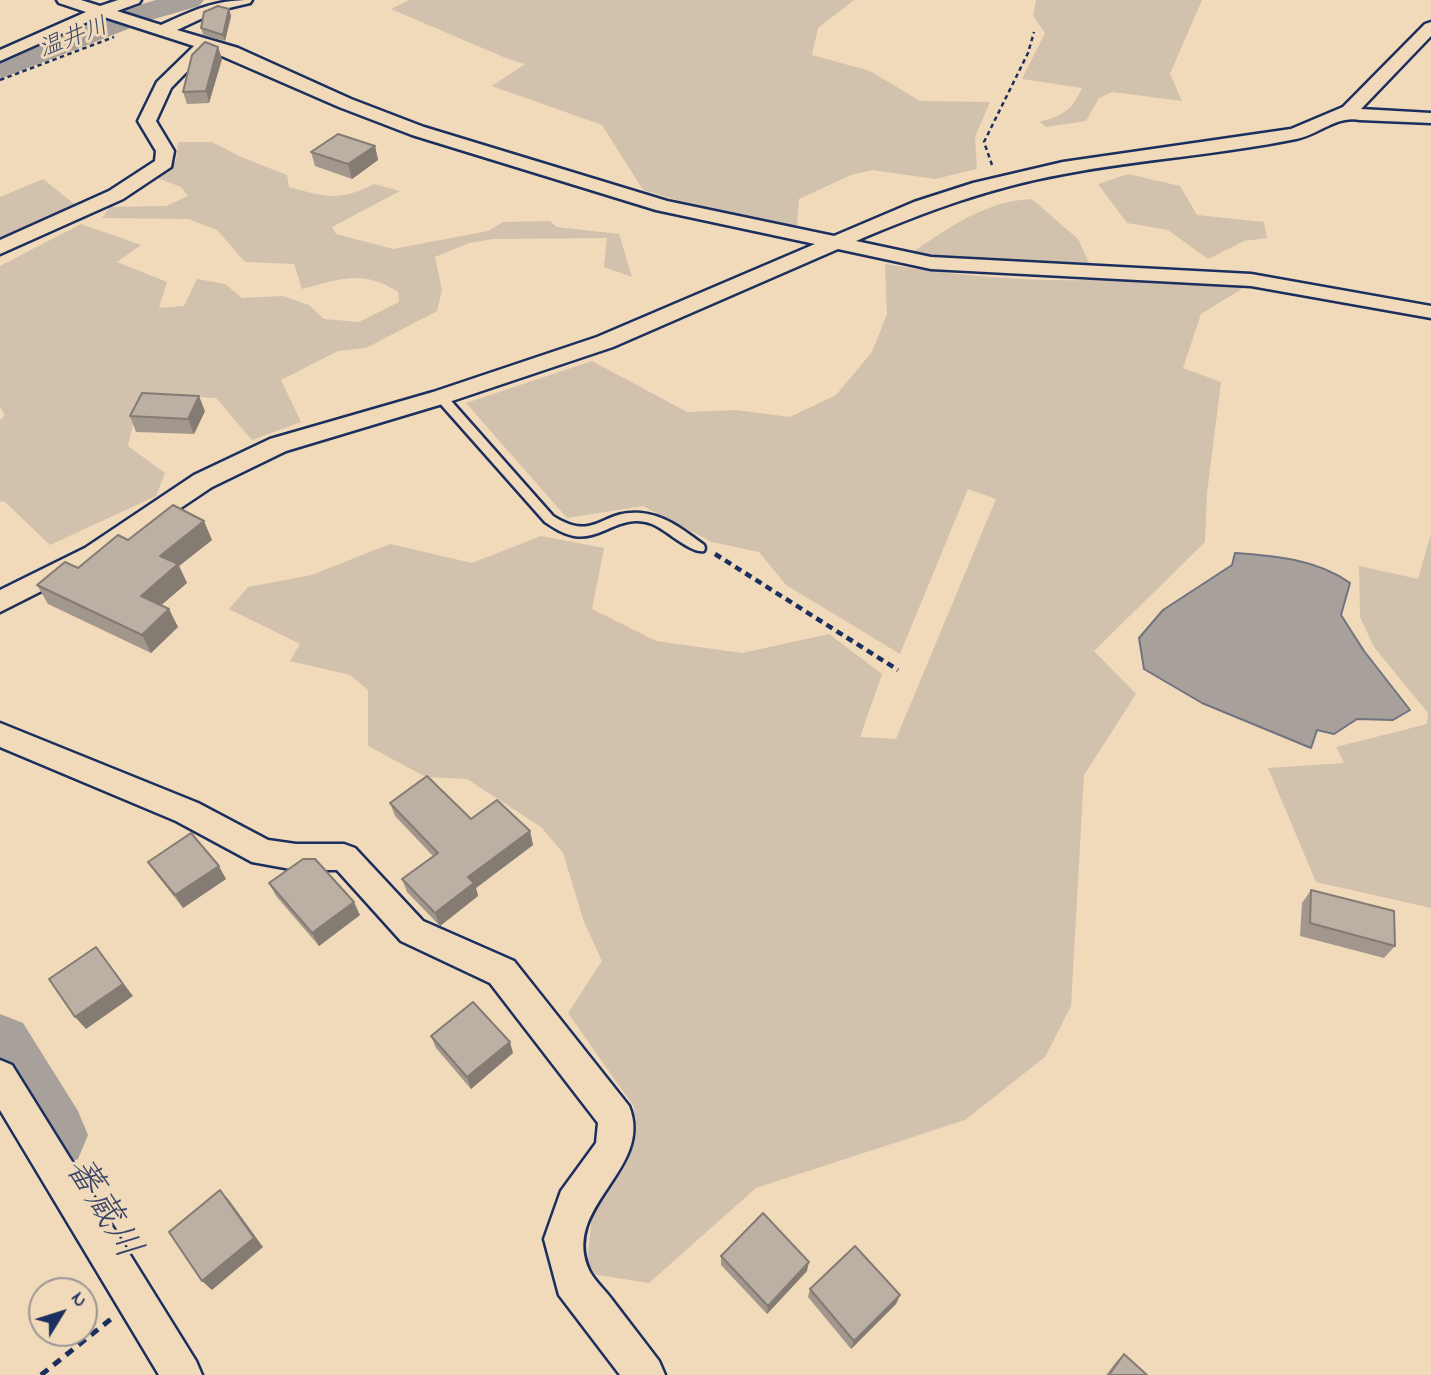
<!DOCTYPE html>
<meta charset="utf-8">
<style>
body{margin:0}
#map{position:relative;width:1431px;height:1375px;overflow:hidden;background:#f1daba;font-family:"Indie Flower",sans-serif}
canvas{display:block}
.north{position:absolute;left:28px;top:1277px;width:70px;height:70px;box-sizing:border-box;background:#f1daba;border:2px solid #9b9695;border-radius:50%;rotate:52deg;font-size:19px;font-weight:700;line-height:28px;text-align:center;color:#1b2f5e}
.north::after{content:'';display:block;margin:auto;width:24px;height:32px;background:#1b2f5e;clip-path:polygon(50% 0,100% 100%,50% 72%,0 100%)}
</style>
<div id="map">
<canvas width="1431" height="1375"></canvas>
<div class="north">N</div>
</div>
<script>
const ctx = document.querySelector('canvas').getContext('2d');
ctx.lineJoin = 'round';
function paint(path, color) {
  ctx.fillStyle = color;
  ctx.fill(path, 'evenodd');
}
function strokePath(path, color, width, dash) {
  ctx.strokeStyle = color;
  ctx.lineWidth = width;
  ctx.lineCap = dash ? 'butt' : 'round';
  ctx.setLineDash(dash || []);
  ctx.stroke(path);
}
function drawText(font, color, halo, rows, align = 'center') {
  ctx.font = font + ' "Indie Flower","Klee One",sans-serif';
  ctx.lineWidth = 6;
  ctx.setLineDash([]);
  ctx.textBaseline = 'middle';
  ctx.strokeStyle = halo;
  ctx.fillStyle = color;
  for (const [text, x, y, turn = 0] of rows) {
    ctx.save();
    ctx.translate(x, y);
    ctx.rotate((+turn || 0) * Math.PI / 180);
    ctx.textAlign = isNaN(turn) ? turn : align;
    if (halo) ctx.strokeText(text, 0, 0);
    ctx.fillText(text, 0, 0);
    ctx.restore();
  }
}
paint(new Path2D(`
 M409,0H854L818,28L812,55L870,71L920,101L990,102L975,137L977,169L935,179L872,170L851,175L799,199L797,228L703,208L643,190L602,125L492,86L525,64L508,59L391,9Z
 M1036,0H1202L1170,74L1182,101L1112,92L1099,98L1086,121L1046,127L1040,122C1064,114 1071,112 1082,88L1022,79L1045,33L1033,16Z
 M178,142H212L241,157L287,175L289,187C326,197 339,202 374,184L400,191L332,227L336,234L393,249L488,231L503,222L550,221L557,227L619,234L632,277L604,267L607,238L493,239L469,243L435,257L442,290L437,311L366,348L338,351L281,380L301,422L252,440L216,398L140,394L128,446L165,473L156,496L50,545L5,502L0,501V420L5,415L0,407V266L81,224L141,245L117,262L167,282L159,308L184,306L197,279L225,284L242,298L283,296L309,305L324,319L359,322L399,302L398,292C363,269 340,279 302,289L294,264L245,262L217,230L189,219L102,218L110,207L166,206L188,196L181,187L157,178L176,161Z
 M1128,174L1180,186L1197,215L1264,222L1267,238L1244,241L1208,259L1168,230L1127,223L1098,184Z
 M43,179L77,206L0,237V197Z
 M1032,199L1078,239L1092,269L963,262L910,254C948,228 985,201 1032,199Z
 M885,264C940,273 995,279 1051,280C1116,281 1181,277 1245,287L1201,314L1183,368L1221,382L1207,493L1205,542L1094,651L1136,694L1084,775L1071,1006L1045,1057L965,1120L756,1188L649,1283L586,1273L592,1216L631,1152L634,1107L568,1013L602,961L584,922L563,853L541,827L467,779L426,777L368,746V690L350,675L290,661L300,644L229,609L248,587L312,575L390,544L472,563L541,536L604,548L592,609L656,641L742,653L829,634L882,674L860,737L896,739L996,499L968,489L900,654L786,585L759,552L712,542L643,506L567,518L466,403L592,361L687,412L736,410L790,417L836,395L872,352L887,314Z
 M1431,534V908L1316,882L1268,768L1344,763L1336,747L1427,724L1428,713L1374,647L1360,617L1359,566L1418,579Z`), '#d1c1ad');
const water = new Path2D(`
 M1235,553C1275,556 1317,559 1350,583L1341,615L1364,651L1410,710L1393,720L1357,719L1334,734L1317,730L1311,748L1202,703L1144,669L1139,638L1163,610L1232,565Z`);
paint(water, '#a8a09a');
strokePath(water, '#707382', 2);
paint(new Path2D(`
 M156,0H204L199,6L151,20L0,79V58L129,8Z
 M0,1014L23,1023L78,1111L88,1135L78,1159L54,1169L30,1159L0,1106Z`), '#a8a09a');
const service = new Path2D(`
 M441,393L445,394L553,516C596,543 600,509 641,513C665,515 685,531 704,545L705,548L704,551C691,554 667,530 652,524C621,512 602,541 574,536C563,534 554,528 545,522L437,400V394Z`);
const minor = new Path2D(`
 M57,0H81L100,6L118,0H141L139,3L117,11L161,25C195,10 213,0 252,0L250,3L220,10L177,30L238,48L351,99L424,127L667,201L834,236L914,202L973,183L1063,162L1291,129L1343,107L1425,24L1431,22V36L1361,109L1431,113V123L1360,120C1337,115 1318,135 1296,139C1219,155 1140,159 1064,174C991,187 924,212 856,241L931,257L1251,274L1431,306V318L1251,286L931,269L838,249L613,347L449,402L286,451L212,487L103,560L0,612V590L85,548L194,475L270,439L433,392L597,337L815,244L656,210L412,135L339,107L208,50L171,88L156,121L174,151L171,167L123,199L0,254V240L109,191L155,161L156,151L138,121L157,82L194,46L101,16L0,61V50L86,12L59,3Z
 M0,723L198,803L268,840L296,844H344L355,848L423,921L514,961L629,1106C655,1170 558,1207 590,1272C595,1281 604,1289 610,1297C626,1318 643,1340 659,1361L665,1375H620L559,1295L544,1239L561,1191L596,1143L598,1123L490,983L401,941L337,870H296L252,862L176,821L0,747Z
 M0,1060L12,1065L196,1361L202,1375H159L0,1110Z`);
strokePath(service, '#1b2f5e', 5);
strokePath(minor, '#1b2f5e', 5);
strokePath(new Path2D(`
 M0,80L114,37
 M992,165L984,142L1028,53L1034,32`), '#1b2f5e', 2.5, [4.5, 3.5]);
strokePath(new Path2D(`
 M715,554L898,670`), '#1b2f5e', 4.5, [7, 5]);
strokePath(new Path2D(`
 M41,1375L111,1319`), '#1b2f5e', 5, [9, 7]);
paint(service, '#f1daba');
paint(minor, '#f1daba');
paint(new Path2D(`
 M229,9L231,16L225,41L203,35L201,28Z
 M218,47L222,59L209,103L187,104L183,92Z
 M375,146L378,160L352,179L315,166L311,152Z
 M205,411L194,434L136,432L130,416Z
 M128,540H212L179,566L187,583L161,605L178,627L151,653L48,604L37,585L78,568Z
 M390,803L530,831L533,845L476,888L478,896L440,926L407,892L402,879L433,856L395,816Z
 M148,862L226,879L183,908L157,875Z
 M269,883L360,915L319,946L276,896Z
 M1311,890L1395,946L1384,958L1300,936L1302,903Z
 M431,1036L513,1053L471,1089L436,1048Z
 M721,1256L807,1271L767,1314L721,1265Z
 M810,1289L900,1295L896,1304L851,1349L808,1297Z
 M1124,1354L1147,1375H1106L1116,1362Z`), '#a2978d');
paint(new Path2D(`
 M229,9L231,16L225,41L223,35Z
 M218,47L222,59L209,103L206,91Z
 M375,146L378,160L352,179L348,164Z
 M199,396L205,411L194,434L188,419Z
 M204,521L212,540L179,566L187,583L150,615L141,596L160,556Z
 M169,609L178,627L151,653L142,635Z
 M530,831L533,845L476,888L478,896L440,926L435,913L468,877Z
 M219,866L226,879L183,908L175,895Z
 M354,902L360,915L319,946L312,933Z
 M96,947L133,996L86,1029L75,1017Z
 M510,1042L513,1053L471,1089L467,1077Z
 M220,1190L229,1200L263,1247L212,1290L202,1281Z
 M809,1262L807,1271L767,1314L768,1306Z
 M900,1295L896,1304L851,1349L854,1341Z`), '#847b73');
const building = new Path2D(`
 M218,6L229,9L223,35L201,28L204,12Z
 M205,42L218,47L206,91L183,92L192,55Z
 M338,134L375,146L348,164L311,152Z
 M142,393L199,396L188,419L130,416Z
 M173,505L204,521L160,556L178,564L141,596L169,609L142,635L37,585L65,562L78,568L118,535L128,540Z
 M427,776L471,819L497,800L530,831L468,877L474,883L435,913L402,879L438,853L390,803Z
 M191,833L219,866L175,895L148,862Z
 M303,859H315L354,902L312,933L269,883Z
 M1311,890L1394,911L1395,946L1310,923Z
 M96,947L123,984L75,1017L49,979Z
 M473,1002L510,1042L467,1077L431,1036Z
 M220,1190L254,1238L202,1281L169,1232Z
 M763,1213L809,1262L768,1306L721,1256Z
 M855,1246L900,1295L854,1341L810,1289Z
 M1124,1354L1147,1375H1109Z`);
paint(building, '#bcb0a4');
strokePath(building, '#847b73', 2);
drawText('italic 24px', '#37466a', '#f1daba', [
 ["温井川",74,40,-21]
]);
drawText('italic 37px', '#37466a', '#f1daba', [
 ["蕃蔵川",100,1210,59]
]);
</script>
